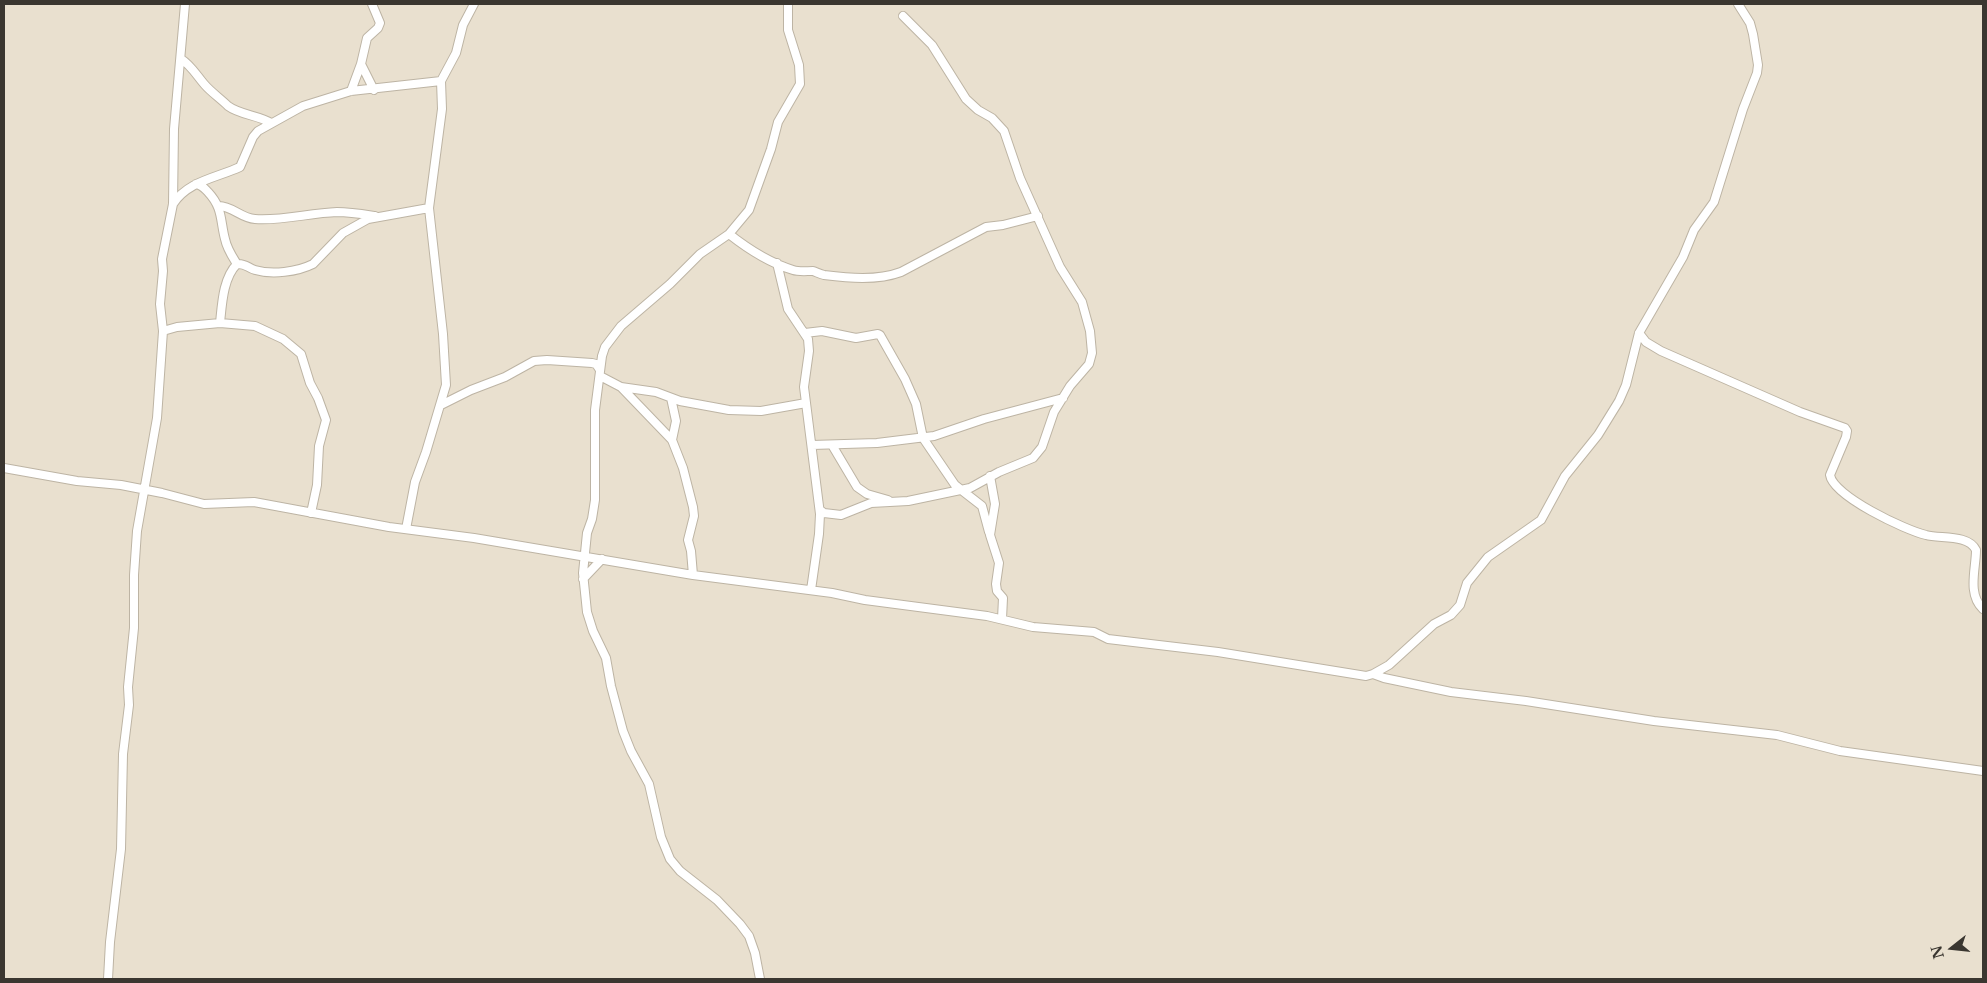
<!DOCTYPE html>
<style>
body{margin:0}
#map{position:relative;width:1987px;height:983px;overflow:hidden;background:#e9e0cf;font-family:"Libre Baskerville",serif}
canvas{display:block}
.frame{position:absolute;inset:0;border:5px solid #3a3630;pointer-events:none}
.north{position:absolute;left:1927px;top:923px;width:50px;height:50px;-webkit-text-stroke:4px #e9e0cf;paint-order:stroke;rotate:254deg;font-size:14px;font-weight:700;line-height:20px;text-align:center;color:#3a3630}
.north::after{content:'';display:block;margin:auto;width:18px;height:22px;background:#3a3630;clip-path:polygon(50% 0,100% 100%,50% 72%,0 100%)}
</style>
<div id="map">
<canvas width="1987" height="983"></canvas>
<div class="frame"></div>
<div class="north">N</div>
</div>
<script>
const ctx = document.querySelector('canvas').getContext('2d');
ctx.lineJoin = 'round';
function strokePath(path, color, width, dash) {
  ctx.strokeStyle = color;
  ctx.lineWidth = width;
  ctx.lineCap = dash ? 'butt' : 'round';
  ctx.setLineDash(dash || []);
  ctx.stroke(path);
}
const minor = new Path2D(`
 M181,59C191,65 197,76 205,85C211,92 221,99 228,106C240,115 258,115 271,123
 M361,64L374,90
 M351,91L361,64L367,38L378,28L380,23L372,4
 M196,184C202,185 204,188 208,192C223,208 220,220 225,239C227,249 232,256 237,264
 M173,204C188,181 216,178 240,167L253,137L258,131L303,106L351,91L441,81
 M219,206C232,206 241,218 255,219C282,221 309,213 337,212C350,212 362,214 375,216
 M729,234C748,249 770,263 793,270C799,272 806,271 813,271C816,272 820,274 824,275C848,278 877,281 901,272L986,227L1003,225L1038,216
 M777,263L788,309L808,339L809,351L804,387L820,514L819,534L811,590
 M220,323C222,304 223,278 237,264C245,263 248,268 255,270C272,275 297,272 313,264L343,233L368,219L429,208
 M163,331L177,327L220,323L255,326L283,339L301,354L310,383L318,398L326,420L319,446L317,485L311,513
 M805,333L822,331L856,338L878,334L880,335L905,379L916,404L923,438L955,485L982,506L989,532
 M1639,333L1646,342L1661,351L1800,412L1845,428L1847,431L1846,437L1830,475C1833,496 1905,530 1926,535C1940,539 1968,534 1976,550C1976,569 1967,594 1983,609
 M600,376L621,387L656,392L680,401L729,410L761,411L806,403
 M621,387L672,440L683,468L693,507L694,516L688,540L691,551L693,575
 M671,398L676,421L672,440
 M441,405L471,390L505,377L534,361L547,360L592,363L596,364L600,370
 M812,445L877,443L934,436L984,419L1063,398
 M832,445L857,487L867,494L888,500
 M4,468L77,481L121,485L162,493L204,504L254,502L389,527L474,538L693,575L832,593L865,600L987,616L1033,627L1094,632L1108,639L1218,652L1366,676L1373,674L1384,678L1451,692L1526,701L1654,721L1777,735L1840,751L1983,771
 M990,476L995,504L990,535L999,563L996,584L997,591L1003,598L1002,619
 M820,510L824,513L841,515L871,503L908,501L970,488L999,472L1033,458L1042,447L1054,412L1070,386L1089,364L1092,353L1090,331L1082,302L1060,267L1020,178L1004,131L992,118L978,110L966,99L932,45L903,16
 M406,529L415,482L426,452L446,385L443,334L429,208L442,109L441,81L456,53L463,25L474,4
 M583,579L602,559
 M1373,674L1389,665L1434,624L1451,615L1460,605L1467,583L1488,557L1541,520L1565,476L1598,435L1619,401L1626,385L1639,333L1683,257L1694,230L1714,202L1743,109L1757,73L1758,65L1753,34L1750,23L1738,4
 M108,979L110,942L121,849L123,754L129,705L128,687L134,628V575L137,531L157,418L163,331L160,304L163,271L162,259L173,204L174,129L185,4
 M760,979L755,953L749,936L740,924L717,900L680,871L670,859L661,837L649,784L631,751L623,731L611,686L606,658L593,631L587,612L583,573L587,533L592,519L595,500V410L602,356L605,347L621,326L670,284L700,254L729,234L749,210L771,149L778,122L800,84L799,65L788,30V4`);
strokePath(minor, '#bdb4a4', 10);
strokePath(minor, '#fff', 8);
</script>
